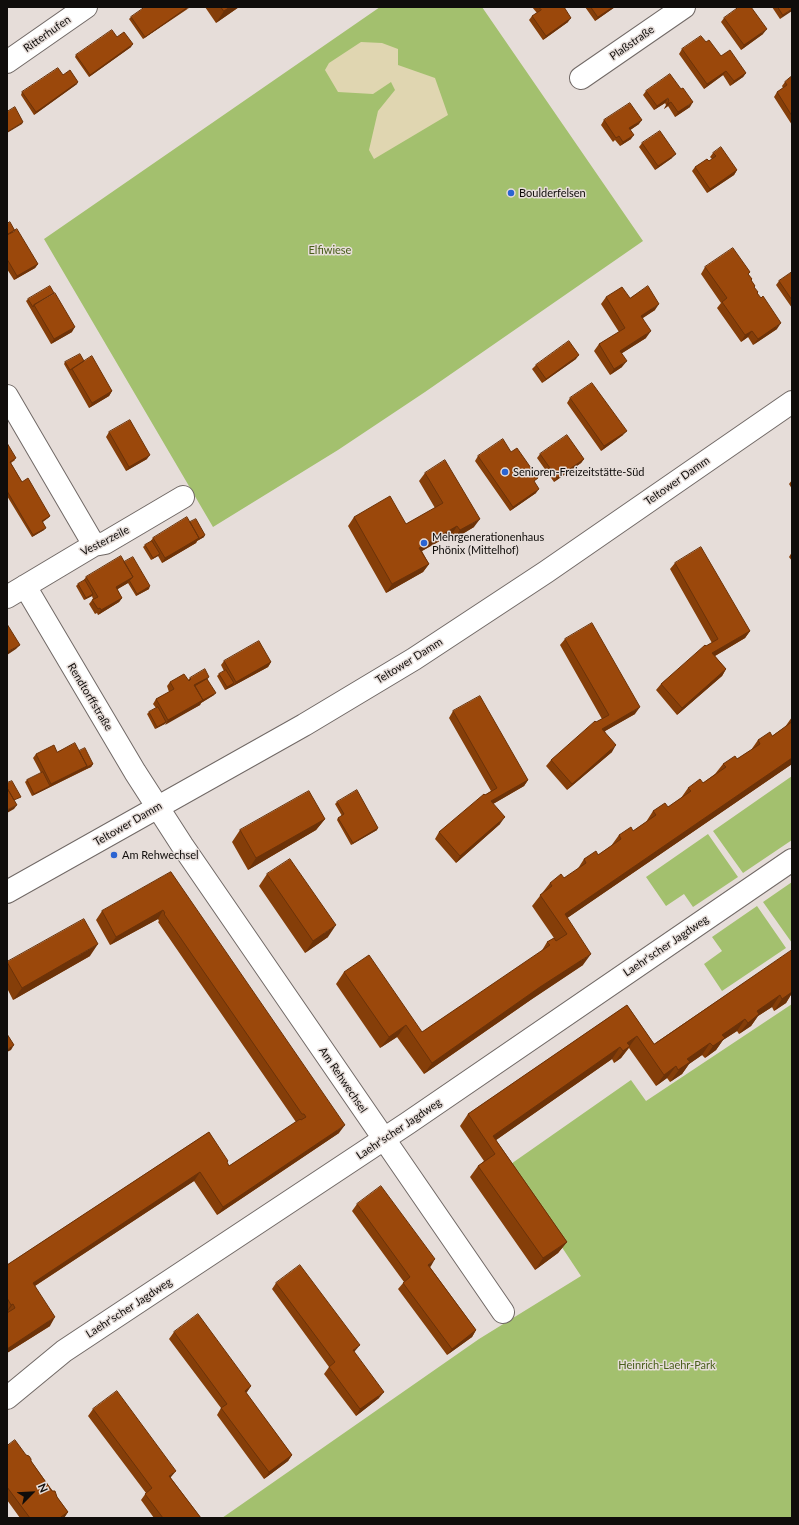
<!DOCTYPE html>
<meta charset="utf-8">
<style>
body{margin:0}
#map{position:relative;width:799px;height:1525px;overflow:hidden;background:#e6ddd9;font-family:Lato,sans-serif}
canvas{display:block}
.frame{position:absolute;inset:0;border:8px solid #100d0b;pointer-events:none}
.north{position:absolute;left:12px;top:1473px;width:40px;height:40px;-webkit-text-stroke:3px #e6ddd9;paint-order:stroke;rotate:66deg;font-size:11px;font-weight:700;line-height:16px;text-align:center;color:#100d0b}
.north::after{content:'';display:block;margin:auto;width:14px;height:18px;background:#100d0b;clip-path:polygon(50% 0,100% 100%,50% 72%,0 100%)}
</style>
<div id="map">
<canvas width="799" height="1525"></canvas>
<div class="frame"></div>
<div class="north">N</div>
</div>
<script>
const ctx = document.querySelector('canvas').getContext('2d');
ctx.lineJoin = 'round';
function paint(path, color) {
  ctx.fillStyle = color;
  ctx.fill(path, 'evenodd');
}
function strokePath(path, color, width, dash) {
  ctx.strokeStyle = color;
  ctx.lineWidth = width;
  ctx.lineCap = dash ? 'butt' : 'round';
  ctx.setLineDash(dash || []);
  ctx.stroke(path);
}
function drawText(font, color, halo, rows, align = 'center') {
  ctx.font = font + ' Lato,sans-serif';
  ctx.lineWidth = 3;
  ctx.setLineDash([]);
  ctx.textBaseline = 'middle';
  ctx.strokeStyle = halo;
  ctx.fillStyle = color;
  for (const [text, x, y, turn = 0] of rows) {
    ctx.save();
    ctx.translate(x, y);
    ctx.rotate((+turn || 0) * Math.PI / 180);
    ctx.textAlign = isNaN(turn) ? turn : align;
    if (halo) ctx.strokeText(text, 0, 0);
    ctx.fillText(text, 0, 0);
    ctx.restore();
  }
}
paint(new Path2D(`
 M380,7H482L643,241L425,392L338,450L213,527L44,239Z
 M792,776V840L743,873L713,831Z
 M708,834L738,877L693,907L684,894L666,906L646,877Z
 M792,882V943L763,902Z
 M757,906L786,948L722,991L704,964L722,951L712,937Z
 M792,1004V1518H222L479,1339L581,1276L508,1166L631,1080L646,1101Z`), '#a3c06e');
paint(new Path2D(`
 M361,42L382,43L398,49V65L435,78L448,115L374,159L369,150L378,111L395,90L391,82L373,94L338,92L325,70L329,63Z`), '#e0d6b1');
const minor = new Path2D(`
 M7,62L86,7
 M581,78L684,7
 M7,396L94,545
 M25,586L135,772L182,845L503,1312
 M7,597L94,545L105,543L183,497
 M7,1398L64,1351L408,1123L792,860`);
const major = new Path2D(`
 M7,892L304,725L414,659L546,572L792,402`);
strokePath(minor, '#716966', 24);
strokePath(major, '#716966', 24);
strokePath(minor, '#fff', 22);
strokePath(major, '#fff', 22);
paint(new Path2D(`
 M205,7H239L216,23Z
 M532,7H564L568,22L543,40L529,20L532,16L537,13Z
 M585,7H615L595,21Z
 M772,7H792L780,19Z
 M189,8L143,39L129,19L131,17Z
 M724,18L763,34L741,50L721,22Z
 M117,37L131,47L89,77L75,57L76,55Z
 M706,42L721,56L746,73L743,77L730,86L723,75L704,89L679,54L682,49Z
 M792,76V125L774,97L777,92L783,88L782,86L785,82Z
 M77,84L34,115L21,95L22,92Z
 M646,91L690,107L675,117L668,106L664,109L666,105L665,103L654,110L643,95Z
 M604,120L639,124L630,130L631,139L620,146L615,140L613,142L601,125Z
 M642,143L672,158L655,170L639,147Z
 M713,153L737,170L734,175L707,193L692,171L695,167L709,161L712,159L710,157Z
 M7,224L38,264L35,268L14,280L7,269Z
 M705,267L748,274L752,279L751,280L755,286L754,287L777,329L753,345L748,337L741,342L717,308L721,303L701,274Z
 M792,272V308L776,285L779,281Z
 M606,297L630,298L655,310L643,318L646,338L622,353V367L610,375L594,351L599,344L619,332L601,304Z
 M28,299L72,332L51,344L26,301Z
 M576,359L542,383L532,369L536,365Z
 M84,361L112,391L109,396L89,408L64,364L65,362Z
 M570,398L623,435L601,451L567,403Z
 M109,432L147,459L126,471L106,437Z
 M7,443L15,460L11,463L22,482L50,516L48,518L43,522L44,530L32,537L7,496Z
 M511,452L536,493L510,511L475,461L478,456Z
 M540,454L584,459L581,463L554,482L537,458Z
 M425,473L474,527L454,539L452,534L422,551L429,564L423,572L386,593L348,526L354,517L406,524L435,508L419,481Z
 M792,480V489L789,484Z
 M190,522L204,537L197,541L196,543L162,563L158,556L151,560L143,547L145,545L150,542L153,538Z
 M792,552V561L789,557Z
 M124,562L149,589L136,596L128,583L117,589L122,598L119,602L98,615L97,613L95,614L89,604L93,599L92,596L84,600L76,586L78,584L83,581L86,577Z
 M675,563L750,631L745,638L715,656L726,669L722,676L677,715L656,690L661,684L706,646L712,643L670,569Z
 M565,639L635,714L605,731L612,752L567,790L546,766L551,760L596,722L602,719L560,645Z
 M224,661L271,662L268,667L233,686L225,690L217,676L219,674L224,671L221,665Z
 M190,678L207,679L214,695L201,703L200,705L155,729L147,714L149,712L156,708L153,704L156,699L169,692L167,686L170,682L188,680Z
 M453,711L528,780L524,786L493,804L500,824L456,863L435,839L439,832L485,795L491,791L449,718Z
 M792,717V764L567,918L583,965L532,999L424,1074L397,1037L380,1048L336,984L344,972L422,1032L541,952L547,942L554,938L532,906L550,883L564,878L577,870L584,859L598,855L611,846L619,835L633,831L646,822L653,811L668,807L681,798L688,788L703,783L715,774L723,764L737,759L751,750L758,740L772,736L785,727Z
 M79,751L93,764L91,767L32,796L25,782L27,780L41,773L33,758L36,754L57,752Z
 M337,802L377,830L351,845L337,820L338,818L342,816L335,804Z
 M325,819L316,830L248,870L232,842L240,830Z
 M171,872L339,1133L217,1215L194,1181L35,1286L50,1326L7,1353V1265L209,1132L229,1166L296,1122L158,922L159,921L158,919L110,945L96,920L102,911Z
 M267,874L328,937L305,953L259,886Z
 M792,950V993L786,1003L774,1011L772,1007L758,1016L751,1026L739,1034L737,1031L723,1040L716,1050L705,1058L702,1055L689,1064L682,1074L670,1082L667,1078L656,1086L629,1048L621,1058L614,1063L612,1059L496,1140L567,1242L558,1253L535,1270L470,1177L478,1166L484,1161L460,1126L468,1114L627,1005L654,1044Z
 M90,956L13,1000L7,988V962Z
 M357,1204L431,1266L430,1267L476,1330L472,1337L447,1355L398,1289L404,1282L352,1211Z
 M276,1283L355,1351L354,1352L379,1398L356,1416L324,1374L329,1367L272,1289Z
 M174,1332L251,1386L246,1393L292,1455L288,1461L264,1479L217,1415L221,1408L169,1339Z
 M93,1409L171,1477V1478L201,1518H154L141,1500L146,1493L88,1416Z
 M7,1446L31,1461L68,1512L64,1518H20L7,1500Z`), '#853e09');
paint(new Path2D(`
 M188,7H189L143,39L145,37Z
 M230,7H239L216,23L224,11Z
 M613,7H615L595,21L598,17Z
 M792,9V11L780,19L783,15Z
 M571,18L568,22L543,40L546,36Z
 M767,29L763,34L741,50L744,45Z
 M133,44L131,47L89,77L90,75Z
 M726,71L723,75L704,89L707,84Z
 M746,73L743,77L730,86L734,81Z
 M78,82L77,84L34,115L36,112Z
 M668,98L665,103L654,110L657,106Z
 M671,102L668,106L664,109L667,104Z
 M693,102L690,107L675,117L678,112Z
 M642,120L639,124L626,133L629,128Z
 M23,122L22,124L7,133V132Z
 M634,135L631,139L620,146L623,142Z
 M676,154L672,158L655,170L658,166Z
 M737,170L734,175L707,193L710,189Z
 M38,264L35,268L14,280L17,276Z
 M659,304L655,310L636,322L641,316Z
 M781,323L777,329L753,345L758,339Z
 M75,327L72,332L51,344L54,339Z
 M651,331L646,338L616,357L620,351Z
 M752,331L748,337L741,342L745,335Z
 M579,355L576,359L542,383L546,379Z
 M627,361L622,367L610,375L614,369Z
 M112,391L109,396L89,408L92,403Z
 M627,431L623,435L601,451L604,446Z
 M150,455L147,459L126,471L129,467Z
 M584,459L581,463L554,482L557,478Z
 M539,489L536,493L510,511L513,507Z
 M50,516L48,518L40,523L42,521Z
 M480,519L474,527L454,539L460,530Z
 M457,526L452,534L413,556L419,548Z
 M46,528L44,530L32,537L33,535Z
 M205,535L204,537L197,541L196,543L162,563L165,558Z
 M160,554L158,556L151,560L153,558Z
 M429,564L423,572L386,593L392,584Z
 M133,577L130,581L129,580L128,583L113,592L116,587Z
 M150,586L149,589L136,596L137,594Z
 M93,594L92,596L84,600L86,598Z
 M122,598L119,602L98,615L101,610Z
 M750,631L745,638L708,660L712,653Z
 M20,645L16,649L7,655V652Z
 M271,662L268,667L233,686L236,682Z
 M726,669L722,676L677,715L682,708Z
 M209,677L206,681L193,687L194,685Z
 M234,683L233,686L225,690L227,687Z
 M216,693L214,695L201,703L200,705L165,725L168,720Z
 M640,707L635,714L598,735L602,729Z
 M166,722L165,724L155,729L157,727Z
 M616,745L612,752L567,790L572,784Z
 M792,758V764L560,923L565,914Z
 M93,764L91,767L84,770L85,768Z
 M87,766L84,770L32,796L34,794L50,786L51,784Z
 M528,780L524,786L486,808L491,801Z
 M17,805L14,809L7,813V810Z
 M505,817L500,824L456,863L460,856Z
 M325,819L316,830L248,870L256,858Z
 M378,828L377,830L351,845L353,843Z
 M163,910L158,919L110,945L116,937Z
 M336,925L328,937L305,953L313,941Z
 M98,944L90,956L13,1000L22,988Z
 M591,954L583,965L532,999L424,1074L432,1063L540,987Z
 M792,987V993L786,1003L774,1011L782,999Z
 M780,995L772,1007L758,1016L751,1026L739,1034L757,1011Z
 M745,1019L737,1031L723,1040L716,1050L705,1058L713,1046L722,1035Z
 M406,1025L397,1037L380,1048L389,1037Z
 M637,1036L621,1058L614,1063L623,1051L627,1043Z
 M710,1043L702,1055L689,1064L682,1074L670,1082L687,1059Z
 M14,1045L11,1050L7,1052V1050Z
 M620,1047L612,1059L489,1145L493,1136Z
 M676,1066L667,1078L656,1086L664,1075Z
 M345,1125L339,1133L217,1215L223,1207Z
 M200,1172L194,1181L27,1291L33,1283Z
 M567,1242L558,1253L535,1270L543,1258Z
 M435,1259L431,1266L423,1271L428,1265Z
 M13,1304L7,1312V1311L11,1305Z
 M55,1317L50,1326L7,1353V1349Z
 M476,1330L472,1337L447,1355L452,1349Z
 M360,1345L355,1351L348,1356L353,1350Z
 M251,1386L247,1392L240,1397L245,1391Z
 M384,1392L379,1398L356,1416L360,1409Z
 M292,1455L288,1461L264,1479L269,1472Z
 M176,1471L171,1477L165,1482L169,1476Z
 M68,1512L64,1518H61Z`), '#6c3208');
const building = new Path2D(`
 M145,7H188L145,37L131,17Z
 M221,7H230L224,11Z
 M539,7H564L571,18L546,36L532,16L541,10Z
 M591,7H613L598,17Z
 M739,7H751L767,29L744,45L724,18Z
 M778,7H792V9L783,15Z
 M112,30L117,37L124,32L133,44L90,75L76,55Z
 M701,36L706,42L709,40L721,56L730,50L746,73L734,81L726,71L707,84L682,49Z
 M58,68L63,75L70,70L78,82L36,112L22,92Z
 M670,74L681,89L683,88L693,102L678,112L671,102L667,104L669,101L668,98L657,106L646,91Z
 M792,76V116L777,92L787,85L785,82Z
 M630,103L642,120L629,128L634,135L623,142L619,136L616,138L604,120Z
 M15,107L23,122L7,132V112Z
 M660,131L676,154L658,166L642,143Z
 M721,147L737,170L710,189L695,167L707,159L709,161L716,156L713,153Z
 M10,222L15,231L7,235V224Z
 M17,229L38,264L17,276L7,259V235Z
 M733,248L750,272L748,274L752,279L751,280L755,286L754,287L758,292L757,293L761,298L763,296L781,323L758,339L752,331L745,335L722,302L727,298L705,267Z
 M792,272V300L779,281Z
 M50,286L54,293L34,305L33,307L28,299Z
 M648,286L659,304L641,316L651,331L620,351L627,361L614,369L599,344L625,328L606,297L622,287L630,298Z
 M55,293L75,327L54,339L34,305Z
 M569,341L579,355L546,379L536,365Z
 M80,354L84,361L72,369L70,370L65,362Z
 M92,356L112,391L92,403L72,369Z
 M592,383L627,431L604,446L570,398Z
 M130,420L150,455L129,467L109,432Z
 M567,435L584,459L557,478L540,454Z
 M503,439L511,452L517,448L538,478L534,481L539,489L513,507L478,456Z
 M7,443L16,458L10,462L22,482L28,478L50,516L42,521L46,528L33,535L7,491Z
 M445,460L480,519L460,530L457,526L419,548L429,564L392,584L354,517L390,496L406,524L443,503L425,473Z
 M187,517L199,538L165,558L153,538Z
 M196,519L205,535L199,539V538L190,522Z
 M152,541L160,554L153,558L145,545Z
 M701,547L750,631L712,653L726,669L682,708L661,684L705,645L706,646L718,639L675,563Z
 M121,556L133,577L116,587L122,598L101,610L100,608L98,609L92,600L98,597L86,577Z
 M133,557L150,586L137,594L129,580L131,579L133,577L124,562Z
 M85,580L93,594L86,598L78,584Z
 M592,623L640,707L602,729L616,745L572,784L551,760L595,721L596,722L609,715L565,639Z
 M7,624L20,645L7,652Z
 M259,641L271,662L236,682L224,661Z
 M205,669L209,677L194,685L203,700L168,720L156,699L174,689L170,682L184,674L189,681L191,679L190,678Z
 M226,670L234,683L227,687L219,674Z
 M207,679L216,693L203,700L195,686Z
 M480,696L528,780L491,801L505,817L460,856L439,832L484,794L485,795L497,788L453,711Z
 M158,707L166,722L157,727L149,712Z
 M792,722V758L565,914L591,954L540,987L432,1063L406,1025L389,1037L344,972L369,955L422,1032L550,945L547,942L554,938L556,941L567,934L540,895L552,886L550,883L561,874L564,878L586,863L584,859L596,851L598,855L621,839L619,835L631,827L633,831L656,815L653,811L665,803L668,807L691,791L688,788L700,779L703,783L726,767L723,764L735,756L737,759L760,744L758,740L770,732L772,736Z
 M75,743L87,766L51,784L36,754L54,745L57,752Z
 M85,748L93,764L85,768L87,766L79,751Z
 M43,772L50,786L34,794L27,780Z
 M12,781L21,797L14,800L7,788V783Z
 M7,788L17,805L7,810Z
 M357,790L378,828L353,843L338,818L344,814L337,802Z
 M309,791L325,819L256,858L240,830Z
 M290,859L336,925L313,941L267,874Z
 M171,872L345,1125L223,1207L200,1172L33,1283L55,1317L7,1349V1313L15,1308L13,1304L11,1305L7,1298V1265L209,1132L228,1161L227,1162L229,1166L300,1119L301,1120L306,1117L304,1114H302L164,914L165,913L163,910L116,937L102,911Z
 M84,919L98,944L22,988L7,962Z
 M792,950V992L782,999L780,995L757,1011L759,1014L748,1023L745,1019L722,1035L725,1038L713,1046L710,1043L687,1059L690,1062L678,1070L676,1066L664,1075L637,1036L627,1043L630,1046L623,1051L620,1047L493,1136L567,1242L543,1258L478,1166L495,1154L468,1114L627,1005L654,1044Z
 M7,1034L14,1045L7,1050Z
 M381,1186L435,1259L428,1265L476,1330L452,1349L403,1283L410,1277L357,1204Z
 M300,1265L360,1345L353,1350L384,1392L360,1409L329,1367L335,1362L276,1283Z
 M198,1314L251,1386L245,1391L292,1455L269,1472L221,1408L227,1404L174,1332Z
 M117,1391L176,1471L169,1476L201,1518H163L145,1494L152,1488L93,1409Z
 M15,1440L26,1455L29,1456L31,1459V1461L52,1491H55L57,1497L68,1512L61,1517L62,1518H30L7,1487V1446Z`);
paint(building, '#9b480b');
strokePath(building, '#6c3208', 1);
for (const [x, y, r, color] of [
 [511,193,4,"#2b64d2"],
 [505,472,4,"#2b64d2"],
 [424,543,4,"#2b64d2"],
 [114,855,4,"#2b64d2"]
]) {
  const dot = new Path2D();
  dot.arc(x, y, r, 0, 2 * Math.PI);
  ctx.fillStyle = color;
  ctx.fill(dot);
  strokePath(dot, '#e6ddd9', 1.5);
}
drawText('11px', '#100d0b', '#e6ddd9', [
 ["Ritterhufen",47,34,-35],
 ["Plaßstraße",632,43,-35],
 ["Teltower Damm",677,481,-35],
 ["Vesterzeile",105,541,-27],
 ["Teltower Damm",409,661,-32],
 ["Rendtorffstraße",90,697,59],
 ["Teltower Damm",128,824,-30],
 ["Laehr'scher Jagdweg",666,946,-34],
 ["Am Rehwechsel",343,1080,56],
 ["Laehr'scher Jagdweg",399,1129,-34],
 ["Laehr'scher Jagdweg",129,1308,-33]
]);
drawText('11px', '#100d0b', '#e6ddd9', [
 ["Boulderfelsen",519,193],
 ["Senioren-Freizeitstätte-Süd",513,472],
 ["Mehrgenerationenhaus",432,537],
 ["Phönix (Mittelhof)",432,550],
 ["Am Rehwechsel",122,855]
], 'left');
drawText('11px', '#495e1b', '#e6ddd9', [
 ["Elfiwiese",330,250],
 ["Heinrich-Laehr-Park",667,1365]
]);
</script>
